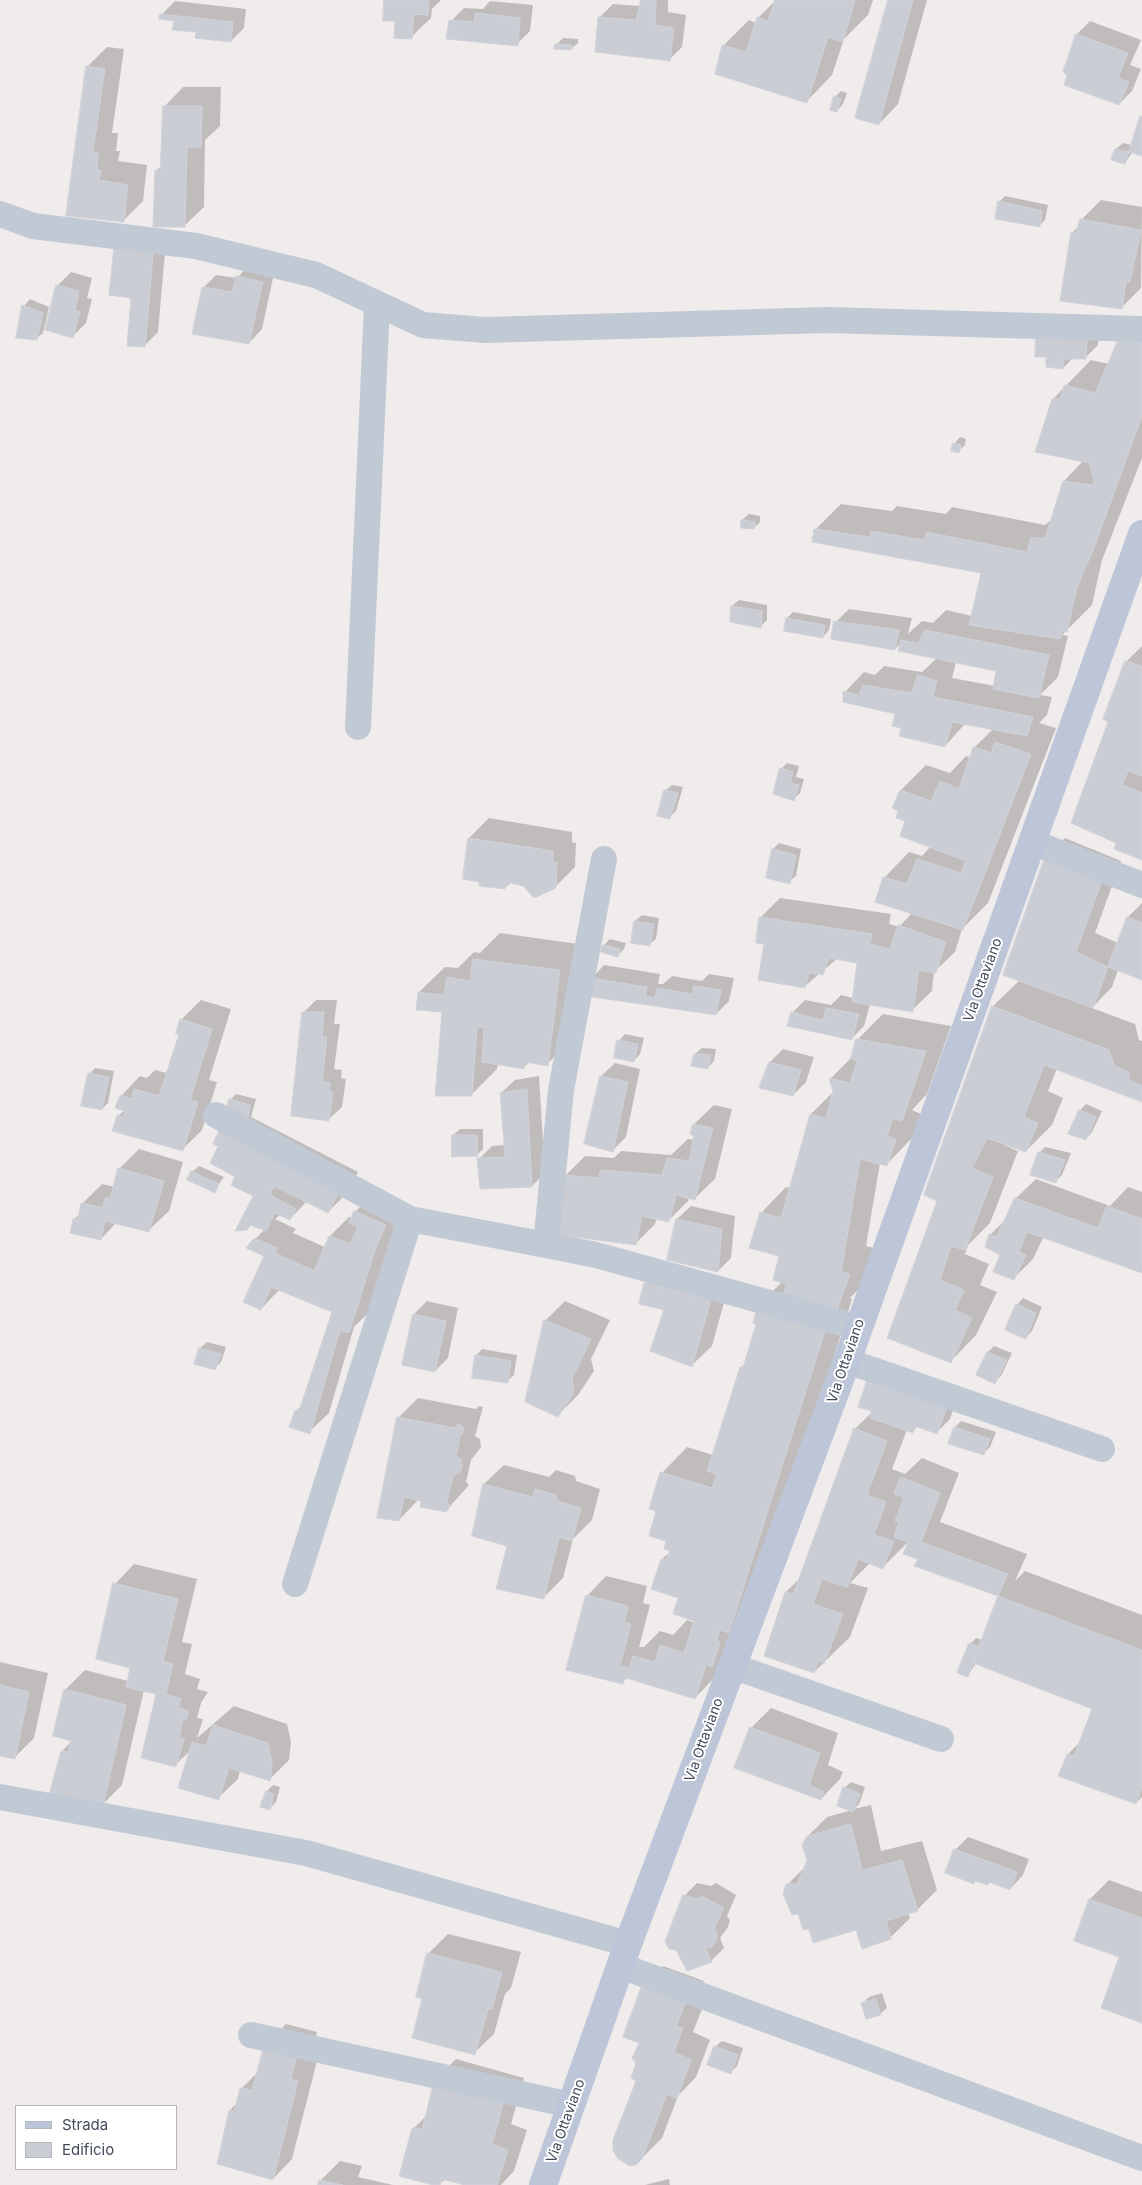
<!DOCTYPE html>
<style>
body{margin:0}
#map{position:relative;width:1142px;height:2185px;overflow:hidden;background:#f0ecec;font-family:Inter,sans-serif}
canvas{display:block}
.legend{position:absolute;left:15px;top:2105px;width:162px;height:65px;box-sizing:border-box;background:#fff;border:1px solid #b4b7bd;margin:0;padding:6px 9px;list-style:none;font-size:15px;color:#434c5b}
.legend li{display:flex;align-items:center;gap:10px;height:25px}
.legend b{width:25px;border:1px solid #b4b7bd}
</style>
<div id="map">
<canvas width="1142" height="2185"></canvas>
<ul class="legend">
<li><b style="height:6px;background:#bdc5d8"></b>Strada</li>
<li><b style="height:14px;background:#cbcdd5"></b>Edificio</li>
</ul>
</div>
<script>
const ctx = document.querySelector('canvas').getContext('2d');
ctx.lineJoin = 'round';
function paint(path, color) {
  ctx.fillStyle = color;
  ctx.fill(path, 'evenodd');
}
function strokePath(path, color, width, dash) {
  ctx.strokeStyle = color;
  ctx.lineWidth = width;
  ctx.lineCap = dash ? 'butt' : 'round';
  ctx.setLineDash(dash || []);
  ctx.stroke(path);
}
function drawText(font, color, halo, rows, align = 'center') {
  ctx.font = font + ' Inter,sans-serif';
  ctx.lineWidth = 4;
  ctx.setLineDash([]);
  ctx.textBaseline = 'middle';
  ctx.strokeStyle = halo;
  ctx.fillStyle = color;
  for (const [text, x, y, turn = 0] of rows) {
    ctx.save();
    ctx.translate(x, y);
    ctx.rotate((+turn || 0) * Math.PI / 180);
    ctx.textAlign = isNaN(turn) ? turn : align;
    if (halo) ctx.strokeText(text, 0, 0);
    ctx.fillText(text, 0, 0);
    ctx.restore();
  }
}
paint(new Path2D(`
 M386,0H441L432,9L431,18L411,37L397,20Z
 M642,0H668V12L686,15L682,47L669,60L600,17L613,4L641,6Z
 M776,0H873L868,15L844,39L832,75L807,101L723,46L749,20L756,23L758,18Z
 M889,0H927L898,104L879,124Z
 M175,1L246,9L244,28L231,41L197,31L161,15Z
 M490,1L533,5L530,31L517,44L451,21L464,8L483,9Z
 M1090,21L1141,40L1130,65L1141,69L1132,91L1119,104L1069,74L1077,34Z
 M563,38L578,39V43L571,49L556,45Z
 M107,47L124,49L112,133H118L116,151H120L118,161L147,165L143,201L123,221L67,215L87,67Z
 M183,87H221L220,126L205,140L204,207L184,226L156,171L162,165L164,107Z
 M841,91L847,93L843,104L837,111L835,97Z
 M1142,115V154L1133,151L1125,163L1116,149L1123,143L1132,145Z
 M1005,196L1048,205L1045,220L1039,226L999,202Z
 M1101,200L1142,207L1141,288L1121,308L1072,233L1080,225L1081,220Z
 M167,230L158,332L145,345L132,297L129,235Z
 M250,264L275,269L262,329L249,343L203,288L216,275L237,278Z
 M71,272L92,278L87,298L92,299L86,323L73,336L57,286Z
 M30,299L49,307L43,333L36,339L18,337L24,306Z
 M1142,318V458L1102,560L1092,605L1062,635L1068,636L1058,677L1040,695L1052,697L1047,715L1039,723L1056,728L988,903L962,929L955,952L934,972L932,991L912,1010L870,1004L864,1026L851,1039L792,1013L805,1000L831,1005L841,995L853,998L859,962L838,958L805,986L765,943L760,918L780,898L891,914L889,924L899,927L912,913L884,878L909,852L922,856L931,846L907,820L901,790L926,765L950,773L966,756L971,758L974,748L993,729L965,724L945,746L903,728L896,713L845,692L864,672L875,675L884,666L922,672L937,658L902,642L895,649L836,622L849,609L912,618L908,634L922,621L933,623L946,610L972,616L983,572L815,530L841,504L892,511L897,506L946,514L952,507L1045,525L1053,518L1064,481L1084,460L1053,399L1091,360L1109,364ZM956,662L997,670L995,686L952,678Z
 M1100,326L1098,345L1085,358H1073L1063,368L1047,366Z
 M960,437L966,439L965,445L958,451L954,444Z
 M749,514L760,516V522L754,528L743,527L742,520Z
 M739,600L767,605V620L761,626L732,606Z
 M793,612L831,619L829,630L823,637L785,630L787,618Z
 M1142,646V859L1118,843L1110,721L1126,662Z
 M787,763L799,766L796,777L804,779L800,793L794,799L781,769Z
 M672,785L683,787L676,811L669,817L665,791Z
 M489,818L572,832V842L576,843L575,867L555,887L511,882L505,888L465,878L469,838Z
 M1065,838L1121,861L1095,933L1118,943L1128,917L1142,903V979L1118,970L1112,987L1092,1008L1135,1024L1139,1040L1142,1041V1100L1057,1068L1048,1091L1063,1098L1052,1125L1026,1151L1005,1143L1004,1145L1018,1151L990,1223L968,1245L965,1254L989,1264L980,1285L997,1292L976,1335L951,1361L889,1338L938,1201L926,1194L993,1006L1020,980L1046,858Z
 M779,843L801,849L796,876L789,882L773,849Z
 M642,915L659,918L656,939L649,945L632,942L635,921Z
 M500,933L585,945L573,1039L547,1064L530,1061L523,1068L498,1064L497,1069L471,1095L443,1011L419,992L445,967L458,968L474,952L480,953Z
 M610,939L626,943L624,949L617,956L604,945Z
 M604,965L660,974L658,984H663L672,976L702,981L709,974L734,978L729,1001L716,1014L587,995L591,979Z
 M201,1000L231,1009L209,1080L217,1082L202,1130L183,1149L118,1116L125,1110L121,1096L140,1076L147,1078L155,1070L167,1073L180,1033L181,1020Z
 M316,1000H337L334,1024H340L334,1069L342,1070L341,1078L346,1079L342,1107L328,1120L303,1013Z
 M883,1014L951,1026L927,1094L912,1110L921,1114L912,1138L887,1164L880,1163L866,1246L874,1248L860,1288L850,1298L852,1299L755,1606L720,1672L695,1698L628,1677L623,1682L587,1596L606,1576L647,1586L643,1603L650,1605L639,1647H644L660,1631L673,1635L687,1620L695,1623V1620L680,1597L662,1559L672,1550L657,1511L662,1473L687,1447L713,1455L741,1368L745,1363L758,1323L760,1304L782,1282L780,1255L761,1213L786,1187L791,1188L811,1114L834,1091L831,1078L852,1057L857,1040Z
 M625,1034L644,1038L640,1054L634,1061L619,1041Z
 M702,1048L716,1049L714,1061L708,1067L695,1054Z
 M783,1049L814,1057L806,1082L793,1095L770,1062Z
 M615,1063L640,1069L626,1137L613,1150L601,1076Z
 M95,1068L114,1071L108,1103L102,1109L89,1074Z
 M539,1076L545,1173L532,1186L479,1159L492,1146L505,1145L501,1093L515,1080Z
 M236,1094L256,1099L251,1117L358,1172L348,1192L328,1212L307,1201L290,1219L281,1214L275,1219L296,1229L293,1233L325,1247L330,1236L349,1217L353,1218L355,1212L375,1192L405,1205L369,1312L354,1327L329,1413L309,1432L296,1411L303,1404L333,1312L280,1289L261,1309L266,1255L255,1239L265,1229L254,1195L237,1176L220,1145L221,1131L230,1100Z
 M1086,1104L1102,1111L1092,1132L1086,1139L1070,1133L1080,1110Z
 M714,1105L732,1109L715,1179L695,1198L689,1197L688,1201L669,1220L657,1218L655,1224L635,1244L565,1176L585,1156L614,1158L621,1151L671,1155L688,1139L695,1140L694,1124Z
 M460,1129H483V1149L477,1155L453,1135Z
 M1045,1147L1071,1153L1062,1175L1056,1181L1039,1153Z
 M139,1149L183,1162L169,1211L149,1230L117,1222L101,1239L74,1219L80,1214L82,1204L102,1184L115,1187L119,1169Z
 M199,1166L224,1177L214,1191L192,1172Z
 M1036,1179L1110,1206L1128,1187L1142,1192V1271L1044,1236L1033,1259L1013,1279L990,1235L1006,1219L1016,1198Z
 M691,1206L735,1216L731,1258L718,1271L669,1259L677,1219Z
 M665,1264L730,1281L712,1346L692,1365L666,1310L645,1284Z
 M1023,1298L1042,1307L1032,1331L1026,1338L1017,1305Z
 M427,1301L458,1308L448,1358L435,1371L414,1314Z
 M565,1301L610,1320L591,1359L594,1371L578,1395L558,1415L526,1401L546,1320Z
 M207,1342L226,1347L221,1362L215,1368L195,1363L200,1348Z
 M994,1346L1012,1353L1001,1376L995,1382L978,1375L988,1352Z
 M482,1349L517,1355L514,1375L507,1381L476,1356Z
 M959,1394L950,1419L937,1432L918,1426L912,1432L907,1430L892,1469L905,1474L922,1458L959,1473L940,1522L1027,1554L1015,1581L1025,1571L1142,1615V1797L1136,1803L1068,1754L1081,1741L1094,1708L976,1663L968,1675L970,1644L976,1638L983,1640L1000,1596L916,1565L919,1558L910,1540L883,1567L870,1563L850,1583L868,1588L850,1637L814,1672L765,1655L786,1592L799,1579L855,1429L872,1412Z
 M418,1398L476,1409L479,1406L483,1407L475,1436L480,1439L481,1447L471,1460L466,1482L469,1485L446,1511L418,1500L399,1520L398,1418Z
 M961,1421L996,1432L990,1447L983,1454L955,1427Z
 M504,1465L549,1477L556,1470L575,1476L576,1481L600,1489L592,1520L573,1539L563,1578L543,1598L508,1545L474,1535L484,1484Z
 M134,1564L197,1579L182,1642L192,1644L185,1674L200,1679L197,1689L208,1692L201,1703L197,1718L203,1719L197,1738L234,1706L287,1724L291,1742L289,1760L269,1780L240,1770L238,1779L218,1798L191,1750L175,1765L157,1693L144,1690L122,1785L102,1805L62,1751L73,1740L65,1690L85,1670L128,1681L131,1667L115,1584Z
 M0,1662L48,1673L34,1738L14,1758L0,1754Z
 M771,1708L838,1733L828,1765L843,1772L840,1779L821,1799L751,1728Z
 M851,1782L865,1787L859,1804L854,1809L871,1805L881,1851L922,1841L937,1890L917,1910L908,1913L910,1918L890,1938L857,1928H809L787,1885L807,1865V1837L827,1817L852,1810L844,1788Z
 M273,1785L280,1787L276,1802L269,1809L262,1806L267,1791Z
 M968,1837L1029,1859L1023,1875L1010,1889L990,1881L988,1884L955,1850Z
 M1109,1880L1142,1892V2022L1120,1957L1090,1899Z
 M697,1883L711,1886L716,1883L736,1895L727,1916L730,1920L728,1927L720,1938L724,1948L711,1961L677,1949L684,1896Z
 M448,1934L521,1952L511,1988L505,1994L494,2034L474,2053L423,1998L428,1954Z
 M663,1966L704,1981L694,2007L702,2009L693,2032L710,2040L696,2077L678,2096L662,2138L636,2164L638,2063L643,1985Z
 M882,1993L887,2008L880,2014L862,2004L869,1997Z
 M286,2024L317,2032L310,2059L317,2061L292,2159L273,2179L218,2163L230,2110L238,2102L241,2089L259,2071L266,2044Z
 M722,2041L743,2048L737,2066L731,2072L715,2047Z
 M456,2059L524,2078L511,2124L527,2130L514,2171L501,2185H471L446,2179L438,2185L414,2128L427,2115L436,2079Z
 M340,2161L362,2166L358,2177L393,2185H319L321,2180Z
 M669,2179L670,2185H645Z`), '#0003');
const building = new Path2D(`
 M384,0H429L428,15L414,14L412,39L394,38L395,21H383Z
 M641,0H656L655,25L674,28L670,61L595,52L598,17L636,20Z
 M775,0H855L843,42L828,37L807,103L715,74L722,45L746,52L757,17L768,21Z
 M888,0H913L879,125L855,118Z
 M476,13L520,18L518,46L446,39L449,20L474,22Z
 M160,14L233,22L231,42L195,38L196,32L172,30L174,21L159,19Z
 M1076,34L1128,53L1118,78L1129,82L1119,105L1064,85L1067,75L1063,72Z
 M555,44L572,45V50L554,49Z
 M86,66L105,69L93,152L98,153L97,170H101L99,180L128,185L124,222L66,216Z
 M834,96L841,99L837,112L830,110Z
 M163,106H202L201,147H187L185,227H153L155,170L160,171Z
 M1140,116L1142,117V156L1129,152Z
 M1115,149L1129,152L1125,164L1111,160Z
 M998,201L1042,211L1040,227L995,219Z
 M1080,219L1141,230L1130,282H1126L1122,309L1060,301L1071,232L1076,233Z
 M154,243L145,347L127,346L131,298L109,295L114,247Z
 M236,276L263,282L249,344L192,334L202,287L232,292Z
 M56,285L79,291L75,311L80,312L73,338L45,330Z
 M22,305L43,313L37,340L16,338Z
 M1036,337L1087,339L1086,359H1064L1063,369L1046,367V357H1035Z
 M1118,340L1142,342V416L1094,548L1077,587L1067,632L1062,631L1060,639L969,625L981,573L812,542L814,529L870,537L871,531L925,540L926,532L1027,552L1031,538H1045L1063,481L1092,485L1094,481L1089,463L1035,452L1052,399H1060L1064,385L1095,393Z
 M953,443L961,445L959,453L951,451Z
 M741,520L755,522L754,529L741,528Z
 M731,606L762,611L761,628L730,622Z
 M786,618L825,625L823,638L784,631Z
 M834,621L899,630L895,650L831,639Z
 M925,630L1049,655L1039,698L993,689L996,671L898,651L901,640L918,643Z
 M1125,661L1142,666V776L1128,771L1122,785L1142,793V860L1114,849L1116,843L1071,823L1108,722L1103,719Z
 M918,675L937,681L933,697L1033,717L1027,736L952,722L945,747L899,736L901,728L892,726L895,714L843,702V691L859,695L863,685L911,693Z
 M995,742L1031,754L963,930L875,902L883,877L907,884L917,859L961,873L966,861L900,836L905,821L896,818L898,811L892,808L900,790L931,801L940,781L959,789L973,747L991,753Z
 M780,768L793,772L790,783L799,785L794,801L773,794Z
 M664,790L678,793L670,819L657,816Z
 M468,838L553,851V861L557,863L556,888L534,898L523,886L507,882L505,889L479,886V882L463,879Z
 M772,849L796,855L790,884L766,878Z
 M1045,857L1102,881L1076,952L1108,967L1093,1008L1003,975Z
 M759,917L872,934L870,944L890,949L898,925L946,942L936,973L919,970L913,1012L852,1002L857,963L829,958L823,975L809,973L805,988L758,980L764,944L756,943Z
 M1127,917L1142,923V980L1108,967Z
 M634,921L654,924L650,946L631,943Z
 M603,945L620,949L618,957L600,952Z
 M473,959L560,970L548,1066L525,1062L524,1069L482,1062L484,1027L477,1028L472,1096H435L442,1012L416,1010L418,992L444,995L447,977L470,981Z
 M590,978L647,987L645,996L655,998L657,988L692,994L694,986L721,990L716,1015L586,996Z
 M992,1006L1109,1050L1114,1065L1130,1073L1128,1079L1142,1086V1102L1044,1065L1024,1117L1038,1123L1026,1152L987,1138L972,1168L993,1177L965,1250L951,1246L940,1280L964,1290L955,1310L972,1318L951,1363L887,1338L937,1201L924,1195Z
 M826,1008L859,1014L852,1040L787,1026L791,1012L823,1020Z
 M302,1012H324L322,1037H327L322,1082H330L329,1091L333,1092L329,1121L291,1116Z
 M180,1019L212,1029L190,1100L198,1102L183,1151L112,1131L117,1115L123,1117L125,1111L115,1108L120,1095L132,1099L134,1089L159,1096L179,1034H176Z
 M856,1039L926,1051L902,1121L893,1118L887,1135L896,1140L887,1166L860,1159L841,1272L850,1274L835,1315L782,1302L786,1284L773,1280L779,1256L749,1248L760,1212L781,1218L810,1114L826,1118L833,1091L829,1078L850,1083L857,1061L851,1058Z
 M617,1040L638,1044L634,1062L614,1058Z
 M694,1054L711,1055L708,1069L691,1066Z
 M769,1062L801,1070L793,1096L759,1088Z
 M88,1073L109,1077L102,1110L81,1106Z
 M600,1076L628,1082L613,1152L584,1144Z
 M527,1089L532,1187L480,1189L477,1158L505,1157L500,1093Z
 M229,1099L250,1105L247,1123L225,1116Z
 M1079,1110L1096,1117L1086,1140L1068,1134Z
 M693,1124L713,1128L695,1200L676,1195L669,1222L642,1216L636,1245L559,1235L564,1175L599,1178L600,1170L662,1175L667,1158L689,1161L694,1136L690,1134Z
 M220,1130L339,1192L328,1213L274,1186L270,1195L296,1209L290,1220L275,1213L266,1231L250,1225L247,1230L235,1231L253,1196L231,1185L235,1177L210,1163L218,1146L213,1144Z
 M452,1135H477L478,1156L452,1157Z
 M1038,1152L1065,1160L1056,1183L1030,1175Z
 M118,1168L164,1181L149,1232L105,1221L101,1240L70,1233L73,1219H78L81,1203L103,1208L105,1198H110Z
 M191,1171L219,1184L215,1193L187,1180Z
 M1015,1198L1098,1228L1107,1206L1142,1219V1273L1027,1232L1019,1252L1026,1255L1014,1280L993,1272L1000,1255L985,1247L989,1234L996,1237Z
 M354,1211L386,1225L376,1247L349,1333L340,1330L310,1434L289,1427L295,1410L299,1411L332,1312L271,1287L261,1310L243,1302L264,1256L246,1248L254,1238L277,1248L275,1253L314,1271L329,1236L350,1244L358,1227L349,1223Z
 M676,1219L722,1229L718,1272L667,1260Z
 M644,1283L711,1300L692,1367L650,1351L664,1310L639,1304Z
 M759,1303L827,1325L729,1633L720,1630L717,1640L720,1642L712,1667L706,1665L695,1699L626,1678L633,1656L655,1662L660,1645L684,1653L694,1621L673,1614L678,1598L651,1589L661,1559L666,1560L670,1551L664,1549L666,1541L649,1536L656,1511L649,1509L660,1472L712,1488L717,1474L707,1471L740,1367L743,1368L756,1324L753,1323Z
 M1016,1304L1036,1313L1026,1339L1005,1330Z
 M413,1314L446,1321L435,1372L402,1365Z
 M544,1320L591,1339L572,1379L574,1392L558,1417L525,1402Z
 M199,1348L221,1354L215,1370L194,1364Z
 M987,1352L1007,1360L995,1384L976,1375Z
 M475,1355L511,1361L508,1383L472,1378Z
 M867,1381L947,1407L937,1434L915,1426L913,1433L870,1418L871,1411L858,1407Z
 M397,1417L455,1428L458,1424L463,1427L464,1432L460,1436L456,1456L461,1459L462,1468L459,1473L453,1475L447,1502L450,1506L446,1512L420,1507L421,1501L404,1497L399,1521L377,1518Z
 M954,1427L990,1439L984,1455L948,1444Z
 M854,1428L887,1441L867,1495L886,1502L874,1535L894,1541L883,1569L858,1559L847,1587L822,1579L813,1604L843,1614L824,1664L818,1661L814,1673L764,1656L785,1592L793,1594Z
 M901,1477L940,1493L921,1542L1008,1574L998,1596L914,1566L918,1559L903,1554L908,1542L894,1537L899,1522L895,1521L904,1497L894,1494Z
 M483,1484L533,1497L535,1489L556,1495L557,1501L581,1508L572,1541L559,1537L544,1599L496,1589L507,1546L472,1536Z
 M113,1583L178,1599L163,1661L173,1664L166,1694L181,1699L178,1708L189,1711L186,1720L183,1719L179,1738L184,1739L176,1767L141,1758L156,1694L126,1687L130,1668L96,1659Z
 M586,1595L628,1606L624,1622L631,1624L620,1666L628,1667L623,1684L566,1670Z
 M998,1596L1142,1650V1788L1136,1804L1058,1776L1067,1754L1074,1756L1092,1709L973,1663Z
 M969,1643L979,1647L968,1677L957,1673Z
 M0,1685L29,1692L15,1759L0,1756Z
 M64,1689L126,1705L103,1806L49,1795L61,1751L68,1752L71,1741L53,1736Z
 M213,1725L268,1743L272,1763L270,1781L229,1768L219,1800L178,1788L192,1742L206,1746Z
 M750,1727L820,1753L809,1785L824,1792L821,1800L734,1768Z
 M843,1787L860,1794L853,1812L837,1806Z
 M266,1791L274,1794L270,1810L260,1807Z
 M851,1824L862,1870L902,1860L918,1911L886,1921L891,1939L862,1949L856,1930L813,1943L809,1929L803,1930L798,1914L792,1915L783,1894L786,1884H797L807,1861L802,1845L806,1837Z
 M954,1849L1017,1872L1010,1890L989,1882L988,1885L975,1881L974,1884L945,1873Z
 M683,1895L697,1899L702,1896L724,1908L714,1929L717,1934L716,1942L711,1948L705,1947L712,1962L687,1971L676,1950L669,1949L665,1942Z
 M1089,1899L1142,1918V2023L1101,2008L1119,1957L1074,1941Z
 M427,1953L502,1972L492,2009H488L475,2055L412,2038L422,1999L416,1997Z
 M642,1985L686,2001L676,2027L683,2028L674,2052L691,2060L677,2099L667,2094L642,2159L636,2165L630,2166L618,2159L613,2150V2140L636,2081L631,2078L636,2063L632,2058L639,2043L623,2037Z
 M876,1999L881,2015L866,2019L861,2003Z
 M265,2043L298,2051L291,2079L298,2081L273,2180L217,2164L229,2110L234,2112L240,2088L252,2090Z
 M714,2046L738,2055L731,2074L707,2065Z
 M435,2078L505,2097L492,2144L508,2150L497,2185H465L441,2179L440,2185H433L399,2176L412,2128L422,2129Z
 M319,2180L343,2185H318Z`);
paint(building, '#cbcdd5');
strokePath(building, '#d0d1d9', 1);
strokePath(new Path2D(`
 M0,214L33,226L196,246L316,275L423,325L485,330L827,320L1142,329
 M358,727L377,305
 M1032,842L1142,885
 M216,1115L410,1219L546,1245L561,1090L604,859
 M546,1245L596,1255L857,1327
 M847,1361L1102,1449
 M295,1584L410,1219
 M732,1666L941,1739
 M0,1797L306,1853L628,1944
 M621,1966L1142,2158
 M251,2035L571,2105`), '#c1c9d5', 26);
strokePath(new Path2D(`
 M543,2185L628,1944L847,1361L1142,534`), '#bdc5d8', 28);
drawText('14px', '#434c5b', '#fff', [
 ["Via Ottaviano",983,980,-70],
 ["Via Ottaviano",846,1361,-71],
 ["Via Ottaviano",704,1740,-70],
 ["Via Ottaviano",566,2121,-70]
]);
</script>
